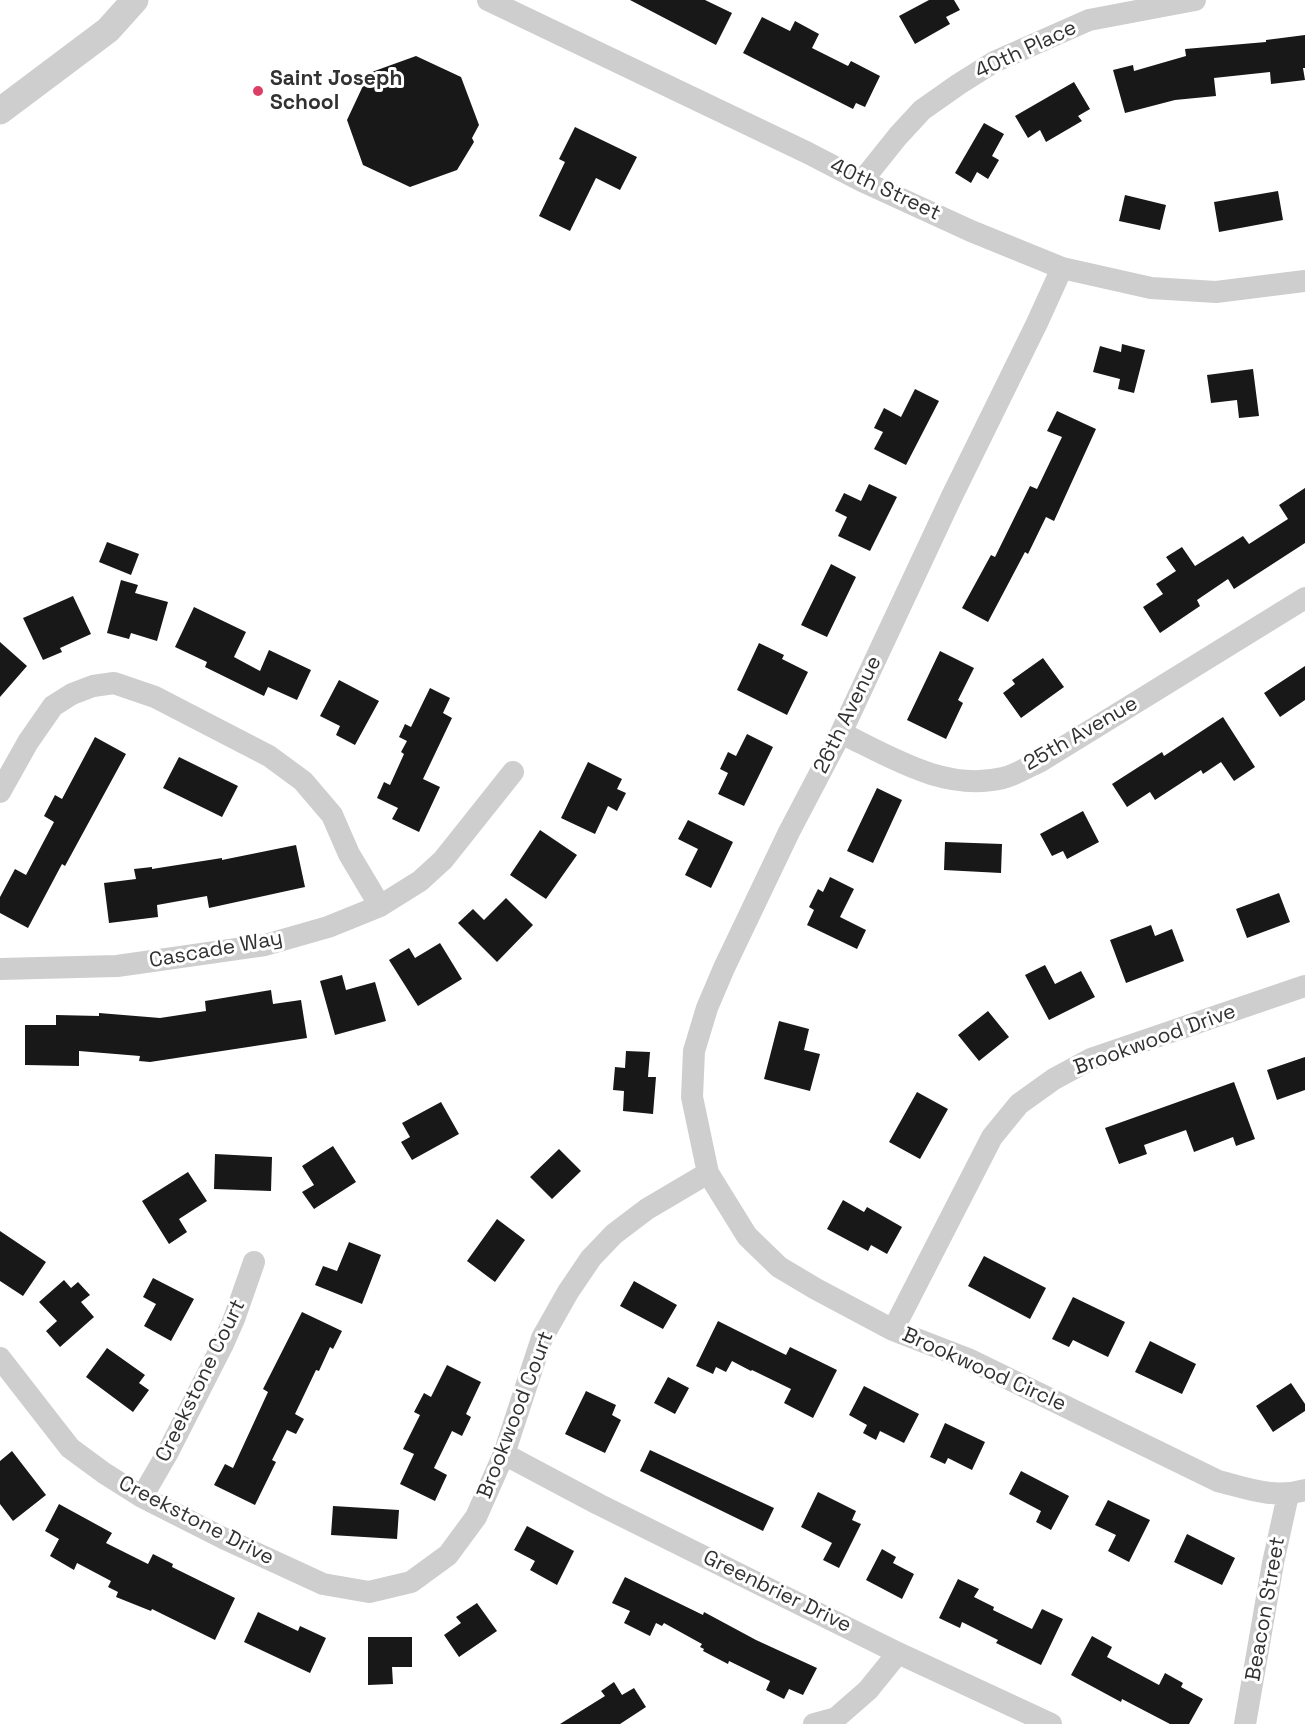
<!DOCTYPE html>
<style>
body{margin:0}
canvas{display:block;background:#fff}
</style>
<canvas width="1305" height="1724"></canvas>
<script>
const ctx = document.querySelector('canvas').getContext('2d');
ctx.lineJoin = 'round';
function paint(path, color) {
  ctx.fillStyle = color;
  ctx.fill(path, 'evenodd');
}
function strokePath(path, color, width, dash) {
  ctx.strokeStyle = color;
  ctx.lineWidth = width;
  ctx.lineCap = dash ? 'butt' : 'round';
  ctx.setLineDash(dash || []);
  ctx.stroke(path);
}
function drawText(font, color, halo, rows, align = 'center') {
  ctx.font = font + ' "Space Grotesk",sans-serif';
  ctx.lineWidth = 6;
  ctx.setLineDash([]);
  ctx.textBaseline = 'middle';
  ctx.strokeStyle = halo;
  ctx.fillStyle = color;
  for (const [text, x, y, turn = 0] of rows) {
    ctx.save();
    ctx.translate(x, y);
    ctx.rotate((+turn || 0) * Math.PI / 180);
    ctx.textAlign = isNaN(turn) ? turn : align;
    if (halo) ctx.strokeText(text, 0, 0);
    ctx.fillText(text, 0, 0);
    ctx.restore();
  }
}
paint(new Path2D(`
 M630,0H705L732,13L716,45Z
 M929,0H954L960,10L946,17L950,24L915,44L899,16Z
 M762,17L790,31L795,21L819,34L812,48L848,66L851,61L880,76L865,107L856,103L853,109L743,53Z
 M1305,35V68H1303L1305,80L1271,84L1270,72L1214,78L1216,96L1175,100L1125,113L1113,70L1133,65L1134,71L1186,56L1185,49L1266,42V40Z
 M416,56L461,77L479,125L472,138L474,142L457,170L410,187L363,165L347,120L369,73Z
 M1074,82L1090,109L1078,116L1082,121L1046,142L1040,130L1028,138L1015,116Z
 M984,123L1004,134L992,156L999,160L988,179L977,172L971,183L955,173Z
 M575,127L637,157L620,190L596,178L570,231L539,216L565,162L559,159Z
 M1278,191L1283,220L1219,232L1214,202Z
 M1125,195L1166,205L1160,230L1119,221Z
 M1122,344L1145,350L1134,393L1118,389L1120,379L1093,372L1100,346L1121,352Z
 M1253,369L1259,416L1239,418L1237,400L1211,403L1207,375Z
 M915,389L939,401L906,465L874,449L883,432L874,428L884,408L901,417Z
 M1057,411L1096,429L1054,521L1046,517L1028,554L1025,552L988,622L962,608L991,555L995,557L1030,486L1037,489L1062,437L1047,431Z
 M869,484L897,497L870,551L838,536L847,517L835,511L844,493L861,501Z
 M1305,488V543L1234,589L1228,579L1197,600L1200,606L1160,633L1143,607L1163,594L1156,584L1176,571L1166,557L1182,547L1195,566L1243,536L1249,544L1288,519L1279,505Z
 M107,542L139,554L131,575L99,562Z
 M831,564L856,577L827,637L801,625Z
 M121,580L138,585L135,593L168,602L157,641L131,633L129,639L107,633Z
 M73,596L91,634L60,648L62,652L43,660L23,618Z
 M194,607L246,632L234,657L260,671L269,650L311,670L297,700L268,687L264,696L205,667L207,662L175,647Z
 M0,642L27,666L0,697Z
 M759,643L784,655L782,659L808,672L787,715L737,690Z
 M940,651L974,668L958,700L963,703L946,739L907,720Z
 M1043,658L1064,687L1021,718L1003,693L1015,684L1012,680Z
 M1305,666V700L1280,717L1264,693Z
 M339,680L379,701L355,745L336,735L340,726L320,716Z
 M430,688L450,698L443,713L452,718L423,779L440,787L419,832L392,819L398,808L377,798L384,782L390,785L404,754L401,752L407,741L399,737L405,724L411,727Z
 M1223,717L1255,767L1234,781L1221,762L1203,774L1201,770L1155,800L1150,792L1127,807L1112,784L1162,752L1164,756Z
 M747,734L773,747L744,806L718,794L728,773L720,769L728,752L736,756Z
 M95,737L126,754L65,866L62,864L28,928L0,913V897L15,869L26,875L54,822L44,816L55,795L62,799Z
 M179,757L238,786L222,817L163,788Z
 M588,762L622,779L617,789L626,793L617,811L608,806L595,834L561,818Z
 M877,788L902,800L873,863L847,851Z
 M1083,811L1099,842L1067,859L1063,851L1052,856L1040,834Z
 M688,820L733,842L711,888L685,875L698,849L678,839Z
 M540,830L577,855L546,899L510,875Z
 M945,842L1002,844L1001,873L944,870Z
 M296,845L305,887L209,908L207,896L157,905L158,917L109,923L104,883L136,879L134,869L152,867V869L222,858V860Z
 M830,877L854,889L840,917L866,930L857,949L807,925L814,910L809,907L818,889L823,892Z
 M1279,893L1290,922L1247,938L1236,909Z
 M506,898L533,925L497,962L458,923L473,909L484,920Z
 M1151,925L1155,936L1172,929L1184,961L1126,983L1110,940Z
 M440,943L462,979L418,1006L389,960L409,948L415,958Z
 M1045,965L1055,984L1081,971L1095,997L1049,1020L1025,975Z
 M342,975L346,990L375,982L386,1021L335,1035L320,981Z
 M271,990L273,1004L301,1000L307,1038L150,1062L139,1061L140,1056L79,1051V1066L25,1065V1025H56V1015L99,1016V1013L160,1018L206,1011L205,1001Z
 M988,1011L1009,1037L979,1061L958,1035Z
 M779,1021L809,1029L804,1050L820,1054L810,1091L764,1079Z
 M626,1051L650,1052L648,1077H656L653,1114L623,1111L624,1091L613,1090L615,1067L625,1068Z
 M1305,1057V1090L1277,1100L1267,1070Z
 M1234,1082L1255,1139L1236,1146L1233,1137L1194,1152L1186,1130L1144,1145L1147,1154L1119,1164L1105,1128Z
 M917,1092L948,1109L920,1159L889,1142Z
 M441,1102L459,1134L412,1160L401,1142L410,1137L402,1123Z
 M333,1146L356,1182L314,1209L302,1192L314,1185L302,1166Z
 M559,1149L581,1171L552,1199L530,1177Z
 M215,1154L272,1157L271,1191L214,1189Z
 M188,1172L207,1201L179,1219L187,1232L169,1244L142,1201Z
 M843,1200L864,1212L867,1207L902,1227L887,1254L871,1245L868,1251L827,1229Z
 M497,1219L525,1240L495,1282L467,1261Z
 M0,1231L46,1262L23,1296L0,1281Z
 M349,1242L381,1255L362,1304L315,1285L323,1266L337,1271Z
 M984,1256L1046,1288L1030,1319L968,1286Z
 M153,1278L194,1299L171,1341L144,1326L156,1304L143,1297Z
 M64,1280L71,1288L78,1282L90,1295L81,1302L94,1317L60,1347L46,1331L57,1321L39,1302Z
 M634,1281L677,1305L663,1329L620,1306Z
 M1073,1297L1125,1322L1108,1357L1073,1340L1069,1347L1052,1339Z
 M302,1312L342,1331L333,1349L330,1347L319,1371L316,1370L295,1414L304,1419L296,1434L287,1430L272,1460L276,1462L255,1505L214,1485L225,1464L233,1468L268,1392L263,1389Z
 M718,1321L786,1355L790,1347L837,1370L813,1418L784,1403L791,1389L752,1370L751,1371L732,1361L726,1372L716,1367L713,1374L696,1366Z
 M1150,1341L1196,1364L1182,1394L1135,1372Z
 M107,1348L145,1375L139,1383L149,1390L133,1412L86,1377Z
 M447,1365L481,1382L466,1414L471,1417L462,1436L452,1431L434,1468L447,1475L435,1501L400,1484L414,1454L403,1449L420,1415L414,1412L424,1393L431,1397Z
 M668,1377L689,1388L675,1414L654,1403Z
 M1291,1383L1305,1404V1411L1273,1432L1256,1406Z
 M864,1386L919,1414L904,1443L880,1431L876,1440L863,1433L867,1425L849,1415Z
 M586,1391L616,1405L612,1415L621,1420L605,1453L565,1434Z
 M945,1423L985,1442L972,1470L948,1458L945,1464L930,1457Z
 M650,1450L774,1508L763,1531L640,1471Z
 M12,1451L46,1495L13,1521L0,1504V1461Z
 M1021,1471L1069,1496L1051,1530L1036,1522L1041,1511L1009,1494Z
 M818,1492L856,1511L852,1520L861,1524L839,1568L823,1560L832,1543L801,1527Z
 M1108,1500L1150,1520L1129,1562L1108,1551L1116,1535L1095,1525Z
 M59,1504L112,1533L106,1543L148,1564L153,1554L173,1564L172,1567L235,1598L215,1640L152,1609L151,1611L116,1597L118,1592L108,1587L111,1581L77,1563L74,1570L50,1556L59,1539L45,1531Z
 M333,1506L399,1510L397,1539L331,1535Z
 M527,1526L574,1551L557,1585L530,1570L535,1561L514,1550Z
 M1187,1534L1235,1558L1222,1585L1174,1562Z
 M882,1549L896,1557L893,1563L914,1574L902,1599L866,1580Z
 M625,1577L703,1615L704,1612L756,1640L817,1668L803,1695L789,1689L784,1699L766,1690L770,1681L729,1661L728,1664L703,1651L704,1649L700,1647L702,1644L664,1623L662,1626L656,1623L650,1636L624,1623L630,1611L612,1603Z
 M958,1579L979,1589L974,1597L994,1607L993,1610L1032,1629L1042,1609L1063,1619L1041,1665L996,1643L998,1640L962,1622L960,1628L939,1618Z
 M477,1603L497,1631L459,1657L444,1635L461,1623L456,1617Z
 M258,1612L298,1631L300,1626L326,1638L310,1673L244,1642Z
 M1092,1636L1112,1647L1107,1657L1159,1685L1165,1673L1183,1683L1181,1687L1203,1699L1189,1724H1170L1122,1699L1121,1702L1071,1675Z
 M368,1637H412V1667H392L393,1684L368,1685Z
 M614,1682L622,1695L634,1688L646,1707L620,1724H560L605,1696L601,1691Z`), '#181818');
strokePath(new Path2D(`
 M488,0L808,153L862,181L971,231L1062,268L1151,288L1216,292L1305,281
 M862,181L898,136L922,110L959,84L994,62L1089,20L1195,0
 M1062,268L1037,323L952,496L841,733L789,832L724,968L707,1008L694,1051L692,1097L708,1173L747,1236L779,1267L816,1289L893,1330L968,1359L1218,1481C1249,1489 1274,1499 1305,1490
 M841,733C891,757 945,792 1003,778C1016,775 1029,766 1041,761L1305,598
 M0,792L28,742L53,706L72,694L93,686L114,683L155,697L269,756L303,781L332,815L349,854L380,906
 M0,969L117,966L265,945L328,927L380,906L420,881L443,860L513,772
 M893,1330L992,1137L1019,1104L1054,1079L1091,1059L1305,986
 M0,1358L70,1448L104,1473L142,1497L223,1538L323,1584L369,1592L411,1582L448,1555L476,1517L504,1454L542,1338L568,1292L591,1258L614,1234L647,1209L708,1173
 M504,1454L598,1504L898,1653L1051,1724
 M142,1497L168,1452L223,1344L234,1319L254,1262
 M814,1724L836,1718L868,1690L898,1653
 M1245,1724L1273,1563L1288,1495`), '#cecece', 22);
strokePath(new Path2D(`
 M0,111L108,30L135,0`), '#cecece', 27);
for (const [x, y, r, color] of [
 [258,91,6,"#dc3f63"]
]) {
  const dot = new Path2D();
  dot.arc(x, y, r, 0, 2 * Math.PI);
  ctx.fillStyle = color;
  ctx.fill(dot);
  strokePath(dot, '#fff', 2);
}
drawText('21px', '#313131', '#fff', [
 ["40th Place",1026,50,-25],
 ["40th Street",885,190,25],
 ["26th Avenue",848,715,-64],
 ["25th Avenue",1081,734,-30],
 ["Cascade Way",216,950,-10],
 ["Brookwood Drive",1155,1040,-20],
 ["Brookwood Circle",984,1370,24],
 ["Creekstone Court",201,1381,-64],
 ["Brookwood Court",516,1415,-69],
 ["Creekstone Drive",196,1521,27],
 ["Greenbrier Drive",777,1592,26],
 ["Beacon Street",1266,1609,-80]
]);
drawText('bold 21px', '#313131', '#fff', [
 ["Saint Joseph",270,79],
 ["School",270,103]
], 'left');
</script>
